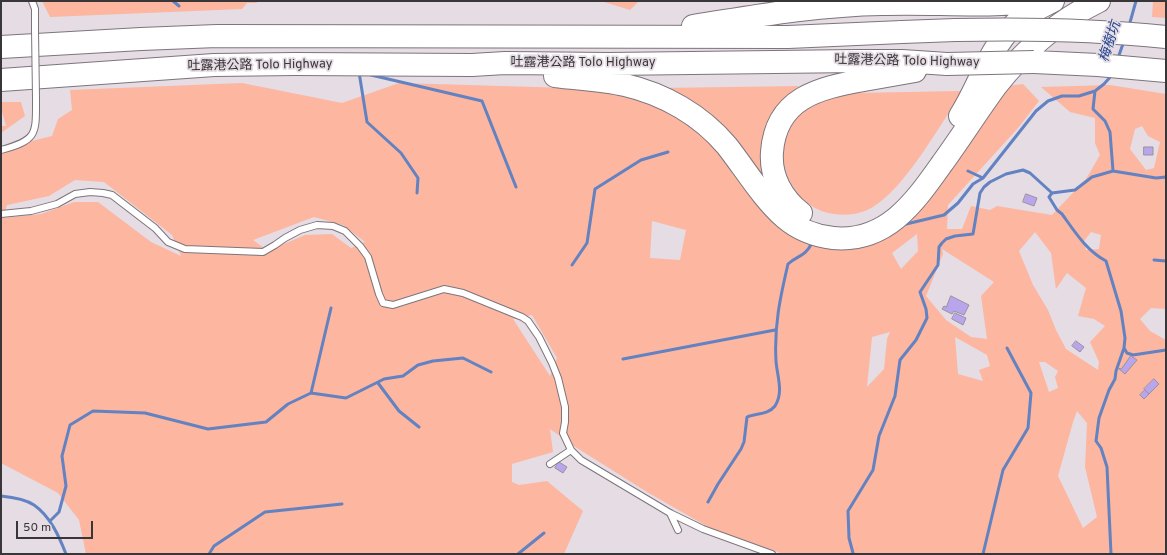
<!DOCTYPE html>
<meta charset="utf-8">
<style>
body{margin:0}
#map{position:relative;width:1167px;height:555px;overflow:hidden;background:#e5dce4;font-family:Overpass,sans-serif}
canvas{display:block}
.frame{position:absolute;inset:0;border:2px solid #393639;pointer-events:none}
.scale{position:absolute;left:16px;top:521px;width:77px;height:18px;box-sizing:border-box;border:2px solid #393639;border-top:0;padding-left:5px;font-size:12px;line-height:14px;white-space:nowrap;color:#393639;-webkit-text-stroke:3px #e5dce4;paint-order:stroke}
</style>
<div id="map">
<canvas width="1167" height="555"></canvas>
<div class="frame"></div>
<div class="scale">50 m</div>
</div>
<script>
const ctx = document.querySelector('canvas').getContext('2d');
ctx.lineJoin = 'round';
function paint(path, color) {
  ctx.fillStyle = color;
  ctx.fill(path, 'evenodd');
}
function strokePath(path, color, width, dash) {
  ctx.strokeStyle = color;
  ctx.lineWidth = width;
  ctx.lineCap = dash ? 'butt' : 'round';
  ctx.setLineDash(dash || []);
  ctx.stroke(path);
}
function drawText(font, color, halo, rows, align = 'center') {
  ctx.font = font + ' Overpass,"Noto Sans TC",sans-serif';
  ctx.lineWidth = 3.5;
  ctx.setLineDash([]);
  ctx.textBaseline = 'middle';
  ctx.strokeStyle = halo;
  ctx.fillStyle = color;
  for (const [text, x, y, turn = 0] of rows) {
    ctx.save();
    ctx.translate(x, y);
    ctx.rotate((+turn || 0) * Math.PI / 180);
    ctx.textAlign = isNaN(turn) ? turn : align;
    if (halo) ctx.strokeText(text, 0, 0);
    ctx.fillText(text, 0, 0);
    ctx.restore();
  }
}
paint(new Path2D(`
 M42,1H259L256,3H247L242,9L50,17Z
 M601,1H639L630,10Z
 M1153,1H1166V18L1152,17Z
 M242,83L342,103L399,83L604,89L650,101L699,130L770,214L863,244L1007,86L1023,84L1039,101L1018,128L948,205L947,229H962L971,206L990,210L997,206L1052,215L1086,179L1100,155L1095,143V118L1070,112L1041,87L1110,85L1166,94V309L1151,308L1140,319L1150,331L1166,340V554H784L715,531L647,492L577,448L550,429L553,452L512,464V482L519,485L547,481L583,511L564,554H86L79,520L58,493L1,463V147H7L52,136L58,119L72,110L70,90ZM1142,126L1148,136L1160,142L1154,168L1146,170L1130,149L1135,129ZM75,180L104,182L172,235L181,256L151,242L98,202H74L41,214L3,218L7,205L49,196ZM314,217L343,225L365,242L351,248L332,234L305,235L268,251L253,240ZM652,221L686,230L680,260L650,258ZM1035,232L1051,253L1056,289L1067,273L1086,288L1078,316L1094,319L1105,326L1090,342L1099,362L1098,370L1066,349L1056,330L1048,310L1033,285L1019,251ZM1091,232L1101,235L1099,249L1086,250L1084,241ZM917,234L918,251L901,269L892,253ZM942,249L994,282L981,296L987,339L971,337L946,320L926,296L943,254ZM532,315L557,358L550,376L513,319ZM890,332L887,339L884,369L867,387L872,337ZM955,337L987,355L990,366L979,370L983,381L958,374ZM1039,362H1045L1058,371L1055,377L1058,388L1049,392ZM1077,411L1087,423L1085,467L1097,517L1083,528L1058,476L1073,422Z
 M799,86C766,111 754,141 764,182L660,88Z
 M961,91L956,102C935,133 904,188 873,207C861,214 848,216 834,214C788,208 766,147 800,114C814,101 836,96 854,93Z
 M1,102H21L25,116L1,133V126H6L1,108Z`), '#fdb6a0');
strokePath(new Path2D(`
 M173,1L179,6
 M1129,26L1136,1
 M1118,58L1124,41
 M359,72L367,122L401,153L418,178L417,193
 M371,75L482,101L516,187
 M968,171L983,178
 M1113,171L1156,178L1166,177
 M1052,193L1049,197L1057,210L1062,214C1075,232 1086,250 1106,261L1121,311L1125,338L1124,348L1116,371L1115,379L1109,390L1099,418L1096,441L1101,448L1107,467L1111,554
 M902,225L944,215L958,203L973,184L983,178L1036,111L1048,101L1062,96H1079L1095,91
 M1154,260L1166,261
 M572,265L587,243L595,189L641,160L668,152
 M1124,348L1127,353L1133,355L1166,350
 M623,359L775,330
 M378,383L399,411L419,427
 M311,393L331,308
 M1,496C11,497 25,499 34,505C50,516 59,536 66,554
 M708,502L718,484L741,449L744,442L747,417C756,413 768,415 775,406C784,392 777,376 776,361C774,326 780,298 788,264C799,254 804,258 812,243H814
 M50,521L59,512L66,486L62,456L70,425L93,411L145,413L208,429L266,422L288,404L311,393L346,398L384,379L403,376L418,365L433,361L463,358L491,372
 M853,553L849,538L848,511L873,470L879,436L895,396L900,360L916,340L927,318L926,309L920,292L938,265L939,247L942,243L946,239L955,236L973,234L980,193L984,187L990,182L1006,174L1023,170L1030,173L1052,193L1075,190L1092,177L1113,171L1110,132L1105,121L1093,109L1095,91L1104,84L1112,75
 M209,554L214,546L265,512L342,504
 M518,554L544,533
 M983,554L1003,470L1028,428L1031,393L1007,348`), '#6282c1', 3);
const building = new Path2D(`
 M1144,147H1153V155H1144Z
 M1026,194L1037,198L1034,206L1023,202Z
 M951,296L969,305L964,315L954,311L952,314L942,309L944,306L946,307Z
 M955,313L966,318L963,325L952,319Z
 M1076,341L1084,347L1080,352L1072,346Z
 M1131,356L1137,360L1125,374L1118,368L1121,369Z
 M1154,379L1159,384L1149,394L1144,389Z
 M1145,390L1149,394L1144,399L1140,395Z
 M559,462L567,467L563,473L555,468Z`);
paint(building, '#b9a5ec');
strokePath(building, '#95939d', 1);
const lane = new Path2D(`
 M32,1L35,9V30
 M1,150C38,140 36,134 36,98
 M1,214L31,211L57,204L75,194L90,192L103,193L112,195L155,228L168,242L185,249L263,252L275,245L285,238L300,230L317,225L333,226L345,231L360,246L368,257L379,294L383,303L393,305L444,289L463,293L522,317L528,321L539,337L552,363L558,378L565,407V422L563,433L571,450L581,460L670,513L703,529L772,554
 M550,464L571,450
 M670,513L678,530`);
const highway = new Path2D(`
 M693,26C756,16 818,5 882,4C934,2 985,8 1036,1
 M1,47L141,39L217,36L788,37L902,32
 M1034,62L1098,65L1166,71
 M555,76C578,79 602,80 625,85C664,94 701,115 727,146C745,169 763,199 785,218C798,229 815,236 833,238C886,243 914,203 941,165C960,139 977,112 996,86C1024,50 1058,21 1099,1
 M1,80L214,65L295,64L472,65L505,63L609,64L857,61H902L947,64
 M960,116C979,87 988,50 1014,25C1025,14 1039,8 1053,1
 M801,213C783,199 770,177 772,152C776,98 818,88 864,80C881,77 898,74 915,71`);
strokePath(lane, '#7d757c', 8);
strokePath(highway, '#7d757c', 24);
strokePath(lane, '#fff', 6);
strokePath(highway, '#fff', 22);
const laneBridge = new Path2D(`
 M35,30L36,98`);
const highwayBridge = new Path2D(`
 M902,32C990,28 1078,28 1166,37
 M947,64L1034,62`);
strokePath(laneBridge, '#7d757c', 8, []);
strokePath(highwayBridge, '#7d757c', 24, []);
strokePath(laneBridge, '#fff', 6);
strokePath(highwayBridge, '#fff', 22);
drawText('13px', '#393639', '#e5dce4', [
 ["吐露港公路 Tolo Highway",907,62,1],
 ["吐露港公路 Tolo Highway",583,63],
 ["吐露港公路 Tolo Highway",260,66,-1]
]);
drawText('italic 14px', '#21438f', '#e5dce4', [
 ["梅樹坑",1111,42,-72]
]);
</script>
